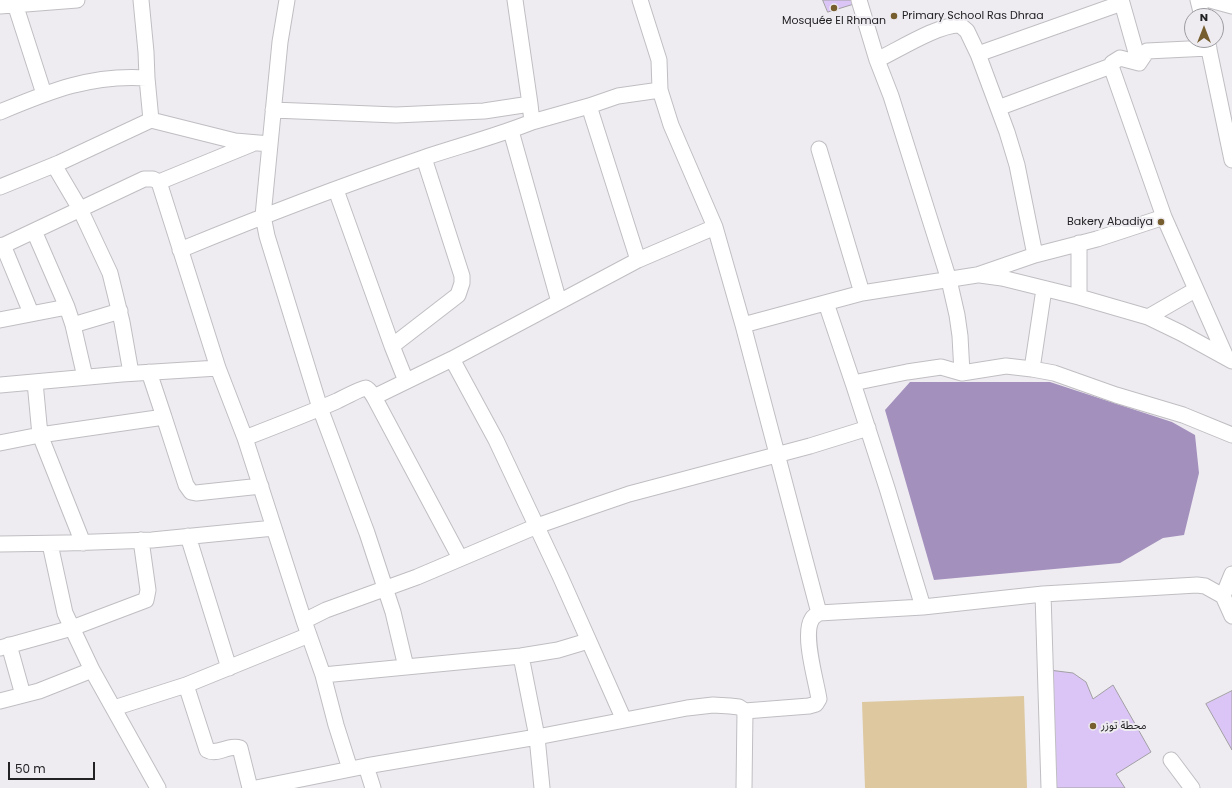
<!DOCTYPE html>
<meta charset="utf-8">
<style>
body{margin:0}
#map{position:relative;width:1232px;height:788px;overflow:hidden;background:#eeecf1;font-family:Poppins,sans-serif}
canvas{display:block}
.north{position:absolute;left:1184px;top:8px;width:40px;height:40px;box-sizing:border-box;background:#eeecf1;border:1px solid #9c9b9f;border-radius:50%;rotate:0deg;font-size:11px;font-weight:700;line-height:16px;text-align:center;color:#222123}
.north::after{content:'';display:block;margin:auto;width:14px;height:18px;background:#765e2f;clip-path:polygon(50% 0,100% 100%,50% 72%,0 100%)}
.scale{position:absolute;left:8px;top:762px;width:87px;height:18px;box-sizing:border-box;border:2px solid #222123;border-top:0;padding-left:5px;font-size:12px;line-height:14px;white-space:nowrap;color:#222123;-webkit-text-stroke:3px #eeecf1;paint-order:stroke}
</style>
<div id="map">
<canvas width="1232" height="788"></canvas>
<div class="north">N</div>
<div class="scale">50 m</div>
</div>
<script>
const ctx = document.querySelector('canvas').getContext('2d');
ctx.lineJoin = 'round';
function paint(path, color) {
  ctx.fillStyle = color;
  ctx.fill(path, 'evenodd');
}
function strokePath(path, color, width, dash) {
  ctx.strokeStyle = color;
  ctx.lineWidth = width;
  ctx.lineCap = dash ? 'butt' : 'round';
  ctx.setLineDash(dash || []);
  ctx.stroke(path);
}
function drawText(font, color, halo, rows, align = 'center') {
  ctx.font = font + ' Poppins,"Noto Sans Arabic",sans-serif';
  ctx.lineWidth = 4;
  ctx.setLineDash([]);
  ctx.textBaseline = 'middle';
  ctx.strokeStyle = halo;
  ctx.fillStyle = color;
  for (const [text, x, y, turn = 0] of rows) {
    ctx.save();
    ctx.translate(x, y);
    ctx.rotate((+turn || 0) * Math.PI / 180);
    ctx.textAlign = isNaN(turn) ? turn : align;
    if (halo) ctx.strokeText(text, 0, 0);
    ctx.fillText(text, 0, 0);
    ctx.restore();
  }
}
paint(new Path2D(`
 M1024,696L1027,788H865L862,702Z`), '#ddc89f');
paint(new Path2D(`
 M910,382H1050L1172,422L1195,435L1199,473L1184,535L1163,538L1120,563L934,580L885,410Z`), '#a490bd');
const building = new Path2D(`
 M823,0H853L854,4L828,12Z
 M1049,670L1073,673L1086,682L1093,699L1113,685L1151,752L1116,774L1125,788H1053Z
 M1232,691V750L1206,704Z`);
paint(building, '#dbc5f6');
strokePath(building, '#a19fa3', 1);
const minor = new Path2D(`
 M141,0L146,52L147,78
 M287,0L280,42L263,216L267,236L320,408L367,533L393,612L406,667L323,675
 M515,0L530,104
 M640,0L659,60L660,90
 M859,0L877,60L891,96L949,280L957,315L960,336L962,373
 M1198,0L1202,16
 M1210,0L1232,6
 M15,4L44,94
 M0,6L77,0
 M1207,40L1232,160
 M978,54L1122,3L1139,63
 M877,60C898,50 939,24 960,25L967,31L978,54L1007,132L1017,165L1035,255
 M589,106L638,260
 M998,108L1111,66
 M273,110L396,115L484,111L530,104L532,122L589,106L618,96L660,90L671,125L715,227
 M0,112C50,91 92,74 147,78L151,120
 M511,131L559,302
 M819,149L862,293
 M54,165L80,209L110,273L122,322L131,373
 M159,182L252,144
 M0,187L59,163L151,120L235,141L270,144
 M336,190L392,346L406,381
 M1164,217L1226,357
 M34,231L67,307
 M3,245L31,313
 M0,247L144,179H153L159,182L218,368L245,438L304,621L323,675L336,725L350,769
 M180,250C260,217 341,186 423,158C459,146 497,136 532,122
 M980,275L1002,278L1079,297L1148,317L1181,333L1232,361
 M1079,297V243
 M826,303L853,383
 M1148,317L1195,290
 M0,320L67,307L73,325L85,377
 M73,325L120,311
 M743,325L862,293L977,275L1035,255L1097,239L1164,217L1111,66L1112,63L1120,58L1139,63L1147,51L1209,48
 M392,346L458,295L462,283V276L424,158
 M452,359L496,440L560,576L624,720
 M1032,369L1044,289
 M35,382L40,435L83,543
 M0,385L122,374L218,368
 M374,397L452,359L638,260L715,227L743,325L819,613
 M164,417L186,485L191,492L196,493L261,486
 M245,438C276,426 307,414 337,401C343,398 362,388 366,388C369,389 372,394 374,397L460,558
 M0,443L40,435L164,417L149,372
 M188,536L229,668
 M0,544L66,543L152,540L274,528
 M50,544L65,613L92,670
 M1232,574L1223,596L1232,616
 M1043,594L1049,788
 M923,607L887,488L853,383L907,372L941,367L962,373L1006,366L1032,369L1054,373L1116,395L1183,415L1232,435
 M304,621L326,610L417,577L537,526L591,507L629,494L810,446L868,428
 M9,645L23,695
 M0,648L72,628L146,600L148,590L141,540
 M521,656L537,737L542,788
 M406,667L521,656L558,650L588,641
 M186,685L207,750C217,756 229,744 240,748L250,788
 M0,701L39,691L92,670L158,788
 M114,708L186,685L309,635
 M1171,760L1192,788
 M366,766L373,788
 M256,788L366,766L537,737L687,708L713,705L730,706L739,707L745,711L809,706L816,704L819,699C816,680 802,634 812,619C813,616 817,615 819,613L923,607L1043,594L1197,585L1205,586L1223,596
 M744,788L745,711`);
strokePath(minor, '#c0bec2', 17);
strokePath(minor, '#fff', 15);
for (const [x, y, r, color] of [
 [834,8,4,"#765e2f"],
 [894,16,4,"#765e2f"],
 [1161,222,4,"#765e2f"],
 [1093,726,4,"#765e2f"]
]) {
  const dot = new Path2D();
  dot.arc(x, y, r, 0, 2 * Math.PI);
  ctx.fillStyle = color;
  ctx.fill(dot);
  strokePath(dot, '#eeecf1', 1.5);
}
drawText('11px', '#222123', '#eeecf1', [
 ["Primary School Ras Dhraa",902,16],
 ["Mosquée El Rhman",834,21,"center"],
 ["Bakery Abadiya",1153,222,"right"],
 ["محطة توزر",1101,726]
], 'left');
</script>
